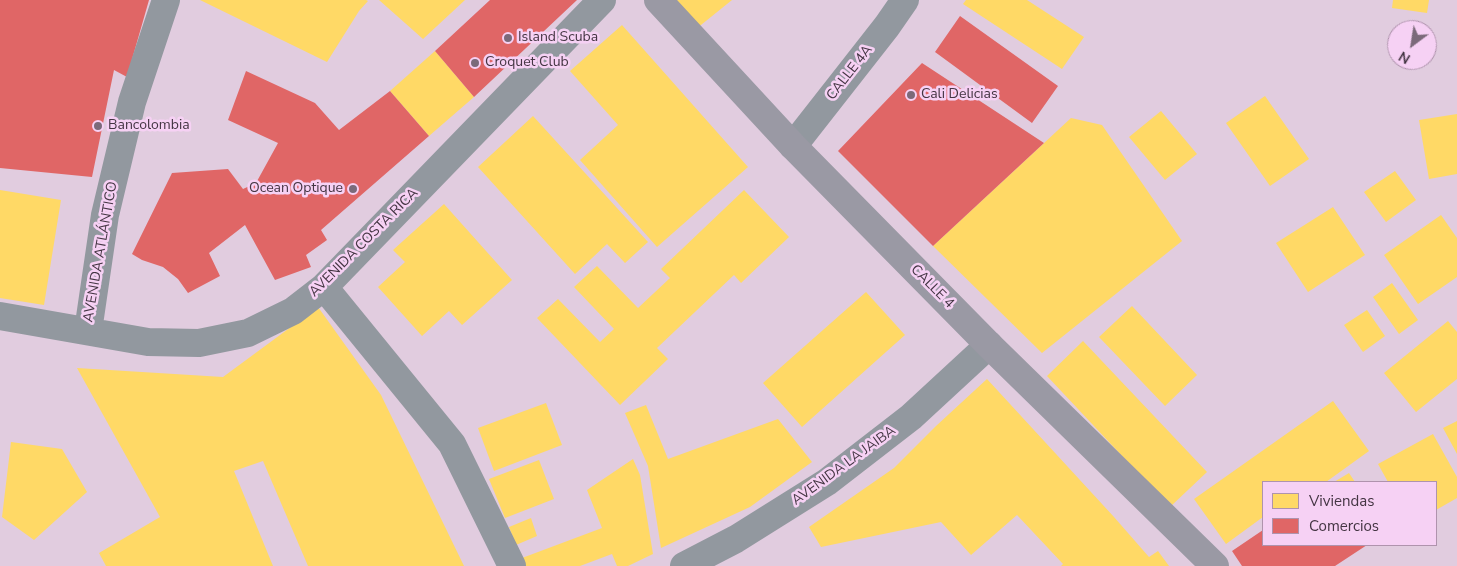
<!DOCTYPE html>
<meta charset="utf-8">
<style>
body{margin:0}
#map{position:relative;width:1457px;height:566px;overflow:hidden;background:#e1ccdf;font-family:"Nunito Sans",sans-serif}
canvas{display:block}
.legend{position:absolute;left:1262px;top:481px;width:175px;height:65px;box-sizing:border-box;background:#f6d1f4;border:1px solid #af93ad;margin:0;padding:6px 9px;list-style:none;font-size:15px;color:#443543}
.legend li{display:flex;align-items:center;gap:10px;height:25px}
.legend b{width:25px;border:1px solid #af93ad}
.north{position:absolute;left:1387px;top:20px;width:50px;height:50px;box-sizing:border-box;background:#f6d1f4;border:1px solid #af93ad;border-radius:50%;rotate:211deg;font-size:14px;font-weight:700;line-height:20px;text-align:center;color:#443543}
.north::after{content:'';display:block;margin:auto;width:18px;height:22px;background:#7b6a7a;clip-path:polygon(50% 0,100% 100%,50% 72%,0 100%)}
</style>
<div id="map">
<canvas width="1457" height="566"></canvas>
<ul class="legend">
<li><b style="height:14px;background:#ffd966"></b>Viviendas</li>
<li><b style="height:14px;background:#e06666"></b>Comercios</li>
</ul>
<div class="north">N</div>
</div>
<script>
const ctx = document.querySelector('canvas').getContext('2d');
ctx.lineJoin = 'round';
function paint(path, color) {
  ctx.fillStyle = color;
  ctx.fill(path, 'evenodd');
}
function strokePath(path, color, width, dash) {
  ctx.strokeStyle = color;
  ctx.lineWidth = width;
  ctx.lineCap = dash ? 'butt' : 'round';
  ctx.setLineDash(dash || []);
  ctx.stroke(path);
}
function drawText(font, color, halo, rows, align = 'center') {
  ctx.font = font + ' "Nunito Sans",sans-serif';
  ctx.lineWidth = 5;
  ctx.setLineDash([]);
  ctx.textBaseline = 'middle';
  ctx.strokeStyle = halo;
  ctx.fillStyle = color;
  for (const [text, x, y, turn = 0] of rows) {
    ctx.save();
    ctx.translate(x, y);
    ctx.rotate((+turn || 0) * Math.PI / 180);
    ctx.textAlign = isNaN(turn) ? turn : align;
    if (halo) ctx.strokeText(text, 0, 0);
    ctx.fillText(text, 0, 0);
    ctx.restore();
  }
}
paint(new Path2D(`
 M200,0H366L368,1L359,11L327,62Z
 M379,0H465L423,39Z
 M673,0H732L696,29Z
 M966,0H1027L1084,37L1062,69L963,4Z
 M1393,0H1429L1427,13L1392,8Z
 M622,25L748,167L657,247L580,160L618,125L570,71Z
 M435,51L474,97L429,136L390,91Z
 M1265,96L1309,159L1270,186L1226,123Z
 M1161,111L1197,154L1165,180L1129,137Z
 M1457,114V174L1429,179L1419,120Z
 M533,116L648,242L625,263L607,244L575,274L478,167Z
 M1071,118L1102,125L1182,241L1042,353L933,246Z
 M1395,171L1416,200L1386,222L1364,192Z
 M0,190L61,200L44,305L0,298Z
 M744,190L789,237L741,283L734,275L657,348L668,359L620,405L537,318L558,299L600,342L614,329L574,287L597,266L638,308L670,278L661,269Z
 M444,204L512,280L462,325L449,311L422,336L378,287L405,262L393,250Z
 M1333,207L1365,255L1308,292L1276,243Z
 M1441,215L1457,238V277L1418,304L1384,255Z
 M1392,283L1418,320L1399,334L1373,297Z
 M866,292L905,335L802,427L763,383Z
 M1132,306L1197,375L1165,406L1099,337Z
 M318,307L381,395L464,566H308L263,461L234,471L273,566H106L99,553L160,517L77,368L223,377Z
 M1367,310L1385,336L1363,352L1344,325Z
 M1448,321L1457,332V379L1416,412L1384,373Z
 M1083,341L1207,472L1170,507L1047,376Z
 M987,379L1114,517L1149,557L1158,551L1169,566H1061L1063,564L1017,515L971,555L941,522L821,547L809,527L894,468L936,426Z
 M1333,401L1369,451L1326,482H1263V517L1226,544L1194,499Z
 M546,403L562,445L494,471L478,428Z
 M646,405L668,459L778,419L812,462L750,507L661,548L648,466L625,413Z
 M1457,421V454L1443,428Z
 M1433,434L1457,477V498L1436,510V482H1388L1378,464Z
 M11,442L62,449L87,492L34,540L2,517Z
 M633,459L640,475L653,554L628,566H617L612,554L580,566H525L522,558L602,528L587,490Z
 M539,460L554,499L505,518L489,479Z
 M1349,473L1355,482H1334Z
 M531,518L537,536L516,545L509,527Z`), '#ffd966');
paint(new Path2D(`
 M0,0H149L127,77L114,70L92,177L0,168Z
 M490,0H577L474,97L435,51Z
 M960,16L1058,86L1032,123L935,52Z
 M922,63L1044,143L933,246L838,151Z
 M246,71L315,103L339,130L390,91L429,136L321,230L327,240L306,255L311,267L275,280L245,225L209,253L220,276L188,293L178,279L163,267L142,260L132,254L172,173L228,169L243,189L256,183L278,143L228,120Z
 M1263,530V545H1367L1335,566H1242L1232,551Z`), '#e06666');
strokePath(new Path2D(`
 M793,146L887,26L905,0
 M324,287L452,444L512,566
 M0,316L148,342L199,343L248,333L293,311L324,287L602,0
 M88,331L105,215L132,102L166,0
 M684,566L736,539L827,482L911,417L989,345`), '#92989f', 28);
strokePath(new Path2D(`
 M658,0L793,146L989,345L1215,566`), '#9a99a4', 28);
for (const [x, y, r, color] of [
 [508,38,5,"#7b6a7a"],
 [475,63,5,"#7b6a7a"],
 [911,95,5,"#7b6a7a"],
 [98,126,5,"#7b6a7a"],
 [353,189,5,"#7b6a7a"]
]) {
  const dot = new Path2D();
  dot.arc(x, y, r, 0, 2 * Math.PI);
  ctx.fillStyle = color;
  ctx.fill(dot);
  strokePath(dot, '#f6d1f4', 2);
}
drawText('14px', '#443543', '#f6d1f4', [
 ["Island Scuba",518,38],
 ["Croquet Club",485,63],
 ["Cali Delicias",921,95],
 ["Bancolombia",108,126],
 ["Ocean Optique",343,189,"right"]
], 'left');
drawText('14px', '#443543', '#f6d1f4', [
 ["CALLE 4A",850,73,-52],
 ["AVENIDA COSTA RICA",364,243,-45],
 ["AVENIDA ATLÁNTICO",101,252,-80],
 ["CALLE 4",932,287,45],
 ["AVENIDA LA JAIBA",844,466,-36]
]);
</script>
